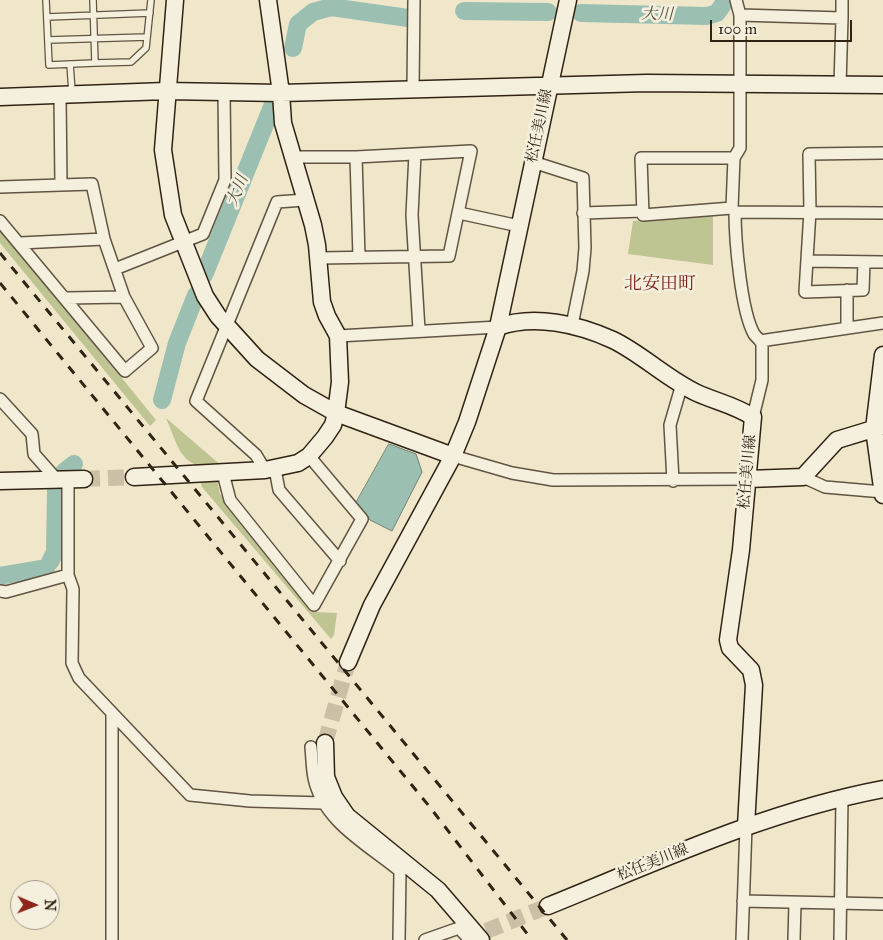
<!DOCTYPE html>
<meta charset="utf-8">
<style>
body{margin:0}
#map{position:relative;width:883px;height:940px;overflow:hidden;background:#f0e7ca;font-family:"IM FELL Great Primer",serif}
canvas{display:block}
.north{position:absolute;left:10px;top:880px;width:50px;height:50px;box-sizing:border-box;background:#f5efdd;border:1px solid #a79d8d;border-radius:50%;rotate:91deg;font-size:14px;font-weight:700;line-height:20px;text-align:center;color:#312314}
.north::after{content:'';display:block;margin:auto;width:18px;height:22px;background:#8f2418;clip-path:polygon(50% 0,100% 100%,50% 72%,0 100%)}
.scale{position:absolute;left:710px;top:20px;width:142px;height:22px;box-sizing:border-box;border:2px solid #312314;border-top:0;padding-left:6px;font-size:15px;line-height:18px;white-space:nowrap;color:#312314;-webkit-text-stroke:4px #f5efdd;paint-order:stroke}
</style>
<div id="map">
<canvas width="883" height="940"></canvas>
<div class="north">N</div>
<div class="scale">100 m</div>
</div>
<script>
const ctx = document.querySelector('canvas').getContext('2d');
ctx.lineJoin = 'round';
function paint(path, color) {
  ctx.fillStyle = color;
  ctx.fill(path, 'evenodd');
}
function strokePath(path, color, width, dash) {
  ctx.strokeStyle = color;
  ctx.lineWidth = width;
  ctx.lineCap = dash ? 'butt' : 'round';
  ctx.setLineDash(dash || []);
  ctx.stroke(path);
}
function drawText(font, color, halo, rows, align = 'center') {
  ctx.font = font + ' "IM FELL Great Primer","Noto Serif JP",serif';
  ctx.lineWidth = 5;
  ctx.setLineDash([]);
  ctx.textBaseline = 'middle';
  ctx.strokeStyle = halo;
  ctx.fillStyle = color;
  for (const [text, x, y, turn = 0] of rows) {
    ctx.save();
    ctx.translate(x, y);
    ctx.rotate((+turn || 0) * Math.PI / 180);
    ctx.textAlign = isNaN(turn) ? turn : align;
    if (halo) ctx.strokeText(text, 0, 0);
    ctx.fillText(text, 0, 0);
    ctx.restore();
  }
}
paint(new Path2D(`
 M713,214V265L628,254L633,221Z
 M0,228L156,420L150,426L0,243Z
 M166,418L223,467C181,471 180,451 166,418Z
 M199,478H217L220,494L315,612L337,613L334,635L331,639L202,487Z`), '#bfc493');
const water = new Path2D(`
 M389,444L416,454L422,472L392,531L370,520L356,503Z`);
paint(water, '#9bc0b2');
strokePath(water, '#718173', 1);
strokePath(new Path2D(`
 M464,11L548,12
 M581,13L707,16L717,13L726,0
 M293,48L298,24L313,12L331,7L408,18
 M204,275L272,107
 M162,400L177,343L196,295
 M64,472L74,464
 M50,562L55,552L56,490
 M0,576L46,568`), '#9bc0b2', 18);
strokePath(new Path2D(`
 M84,479L134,477
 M325,743L348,662
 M464,940L548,906`), '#cac0a6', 16, [16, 8]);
const lane = new Path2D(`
 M46,0L49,65L95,63L93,0
 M47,17L150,13
 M48,40L147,37
 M95,63L131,62L146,48L151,0
 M70,64L72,92`);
const street = new Path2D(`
 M736,0L740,15V148L734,158L732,208L735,212C735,240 741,311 754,334C756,337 760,340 762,342V380L753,417
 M740,15L842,18V0
 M840,85L842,18
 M413,88L414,0
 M415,154L412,215L419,330
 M294,157H356L471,151L449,256L318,258
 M356,157L359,257
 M533,162L583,178L585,248L583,271L572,325
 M0,187L61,185
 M732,208L643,215L641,158H734
 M735,212L883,213
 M459,213L519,226
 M583,213L643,211
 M0,221L125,371L152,348L124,297L104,239L92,184L61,185L60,96
 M20,243L104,239
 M807,261L883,262
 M864,262L863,290L805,292L810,211L809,154L883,153
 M115,269L203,234L225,180L224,92
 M67,298L124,297
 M847,327V290
 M338,336L498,327
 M760,341L883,323
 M0,399L32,434L34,454L57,480
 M453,456L512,473L553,480L748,479
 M275,469L279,490L340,561
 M265,470L256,455L196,401L277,202L305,200
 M223,473L230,500L314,605L362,519L309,456
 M803,477L825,487L883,492
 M68,479V575L73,589L72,663L79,678L190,795L250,801L323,803
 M673,481L670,425L682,384
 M0,591L6,592L68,575
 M311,747C312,757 312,768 314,778C323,822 369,845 400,871L399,940
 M743,901L883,904
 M112,940V715
 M425,940L459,928L470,940
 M742,940L746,826
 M794,940L795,903
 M840,940L842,797`);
const secondary = new Path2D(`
 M175,0L163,150L173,215L205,296L218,316L257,359L304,395L336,413L453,456
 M0,97L166,91L281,93L647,83L883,85
 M498,327C534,314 578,324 613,340C642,354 667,379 697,393C717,402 734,405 753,417L741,550L728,640L730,648L751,670L754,685L746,826
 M883,355L874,429L883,495
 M134,477L265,470L298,463L309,456L325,437L333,425L336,413L340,382L338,336L327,316L322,302L317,245L313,225L283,123L281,93L268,0
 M748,479L803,477L837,440L883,426
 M0,481L84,479
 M348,662L372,605L453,456L467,422L498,327L568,0
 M325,743L326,777L334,797L347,816L438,890L481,940
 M548,906C657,862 766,811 883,789`);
strokePath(lane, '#615442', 8);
strokePath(street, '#615442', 14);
strokePath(secondary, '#312314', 19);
strokePath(lane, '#f5efdd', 5.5);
strokePath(street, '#f5efdd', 11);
strokePath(secondary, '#f5efdd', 16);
strokePath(new Path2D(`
 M0,253L567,940
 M0,283L429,806L532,940`), '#312314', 3, [9, 9]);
drawText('15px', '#312314', '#f5efdd', [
 ["松任美川線",540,126,-78],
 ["松任美川線",748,472,-85],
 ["松任美川線",653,863,-22]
]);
drawText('italic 16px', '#515243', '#f5efdd', [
 ["大川",657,15,1],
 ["大川",238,191,-68]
]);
drawText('18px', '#7a1f14', '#f5efdd', [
 ["北安田町",660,285]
]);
</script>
